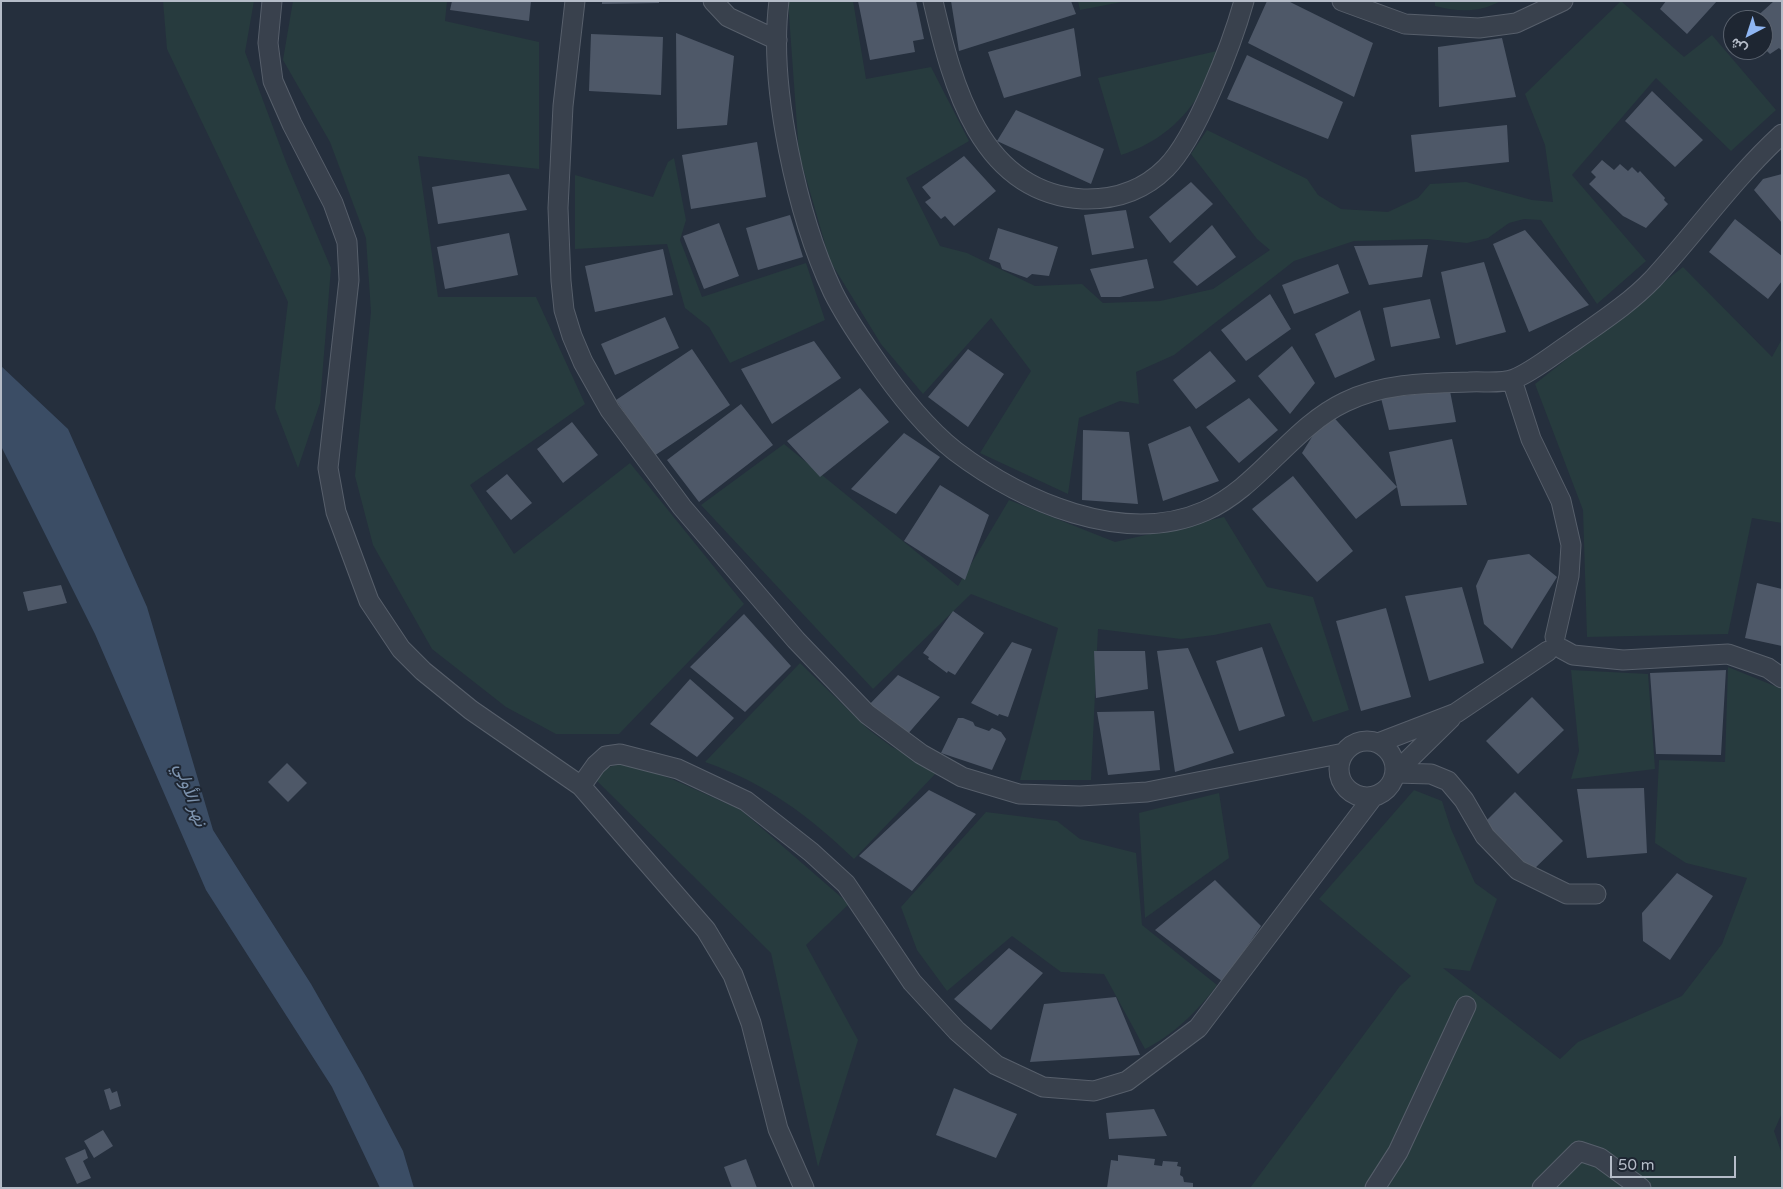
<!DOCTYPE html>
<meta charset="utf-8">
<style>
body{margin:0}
#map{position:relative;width:1783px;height:1189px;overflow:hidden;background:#252f3d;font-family:"Varela Round",Vazirmatn,sans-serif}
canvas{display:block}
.frame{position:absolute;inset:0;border:2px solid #b5bcc8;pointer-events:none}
.north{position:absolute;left:1723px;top:10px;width:50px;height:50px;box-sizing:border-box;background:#1e2632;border:1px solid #5a626e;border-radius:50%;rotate:220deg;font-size:14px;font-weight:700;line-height:20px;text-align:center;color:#b5bcc8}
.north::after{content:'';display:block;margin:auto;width:18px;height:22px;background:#8fb6f3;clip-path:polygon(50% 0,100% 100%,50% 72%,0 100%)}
.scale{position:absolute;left:1610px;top:1156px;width:126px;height:22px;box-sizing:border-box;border:2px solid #b5bcc8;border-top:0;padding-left:6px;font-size:15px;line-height:18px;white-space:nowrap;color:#b5bcc8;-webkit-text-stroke:4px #1e2632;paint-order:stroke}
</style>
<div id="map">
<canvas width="1783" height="1189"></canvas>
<div class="frame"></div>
<div class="north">ش</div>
<div class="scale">50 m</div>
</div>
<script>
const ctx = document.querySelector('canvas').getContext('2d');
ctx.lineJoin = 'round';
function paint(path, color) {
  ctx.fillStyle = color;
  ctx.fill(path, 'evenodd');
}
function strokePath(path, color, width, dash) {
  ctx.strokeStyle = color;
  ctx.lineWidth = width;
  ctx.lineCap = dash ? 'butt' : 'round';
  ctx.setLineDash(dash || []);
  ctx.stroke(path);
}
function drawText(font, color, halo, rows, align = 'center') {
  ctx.font = font + ' "Varela Round",Vazirmatn,sans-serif';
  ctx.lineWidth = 4;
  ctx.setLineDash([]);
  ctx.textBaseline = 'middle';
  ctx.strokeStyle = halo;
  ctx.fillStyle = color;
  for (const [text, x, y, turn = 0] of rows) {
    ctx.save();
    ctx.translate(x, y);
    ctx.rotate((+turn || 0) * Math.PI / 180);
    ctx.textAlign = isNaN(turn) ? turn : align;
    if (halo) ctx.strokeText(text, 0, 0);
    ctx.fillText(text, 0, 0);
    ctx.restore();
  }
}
paint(new Path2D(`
 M163,1H254L245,52L286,162L331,268L320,403L298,468L275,408L288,302L167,49Z
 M293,1H447L445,21L539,42V169L418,156L438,297H536L585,404L470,485L514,554L630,463L744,604L619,734H556L506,707L432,649L373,545L355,476L371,312L366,238L330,142L283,60Z
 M788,1H853L866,79L931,67L969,141L906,178L940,246L967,253L1035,286L1082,284L1103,303L1160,301L1213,289L1270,250L1257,239L1191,154L1207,130L1307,179L1318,195L1341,209L1388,212L1418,198L1430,184L1466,182L1532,200L1553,202L1545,145L1525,94L1621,1L1684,57L1712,35L1776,110L1731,151L1656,78L1572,175L1646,261L1597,304L1541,220L1524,219L1509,223L1488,238L1467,243L1427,239L1354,241L1294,261L1174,355L1136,372L1139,404L1120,401L1079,418L1068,494L980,453L1031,371L991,318L923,394L881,344L830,261L799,154Z
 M1078,1H1127L1080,10Z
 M1435,1H1501C1478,13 1459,12 1435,6Z
 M1217,51C1213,62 1210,77 1204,87C1184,121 1158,143 1121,155L1098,78Z
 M674,158L686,220L680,240L702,297L806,263L825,320L730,363L709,327L685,308L667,244L575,249V175L653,197L668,162Z
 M1683,267L1772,357L1782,339V523L1752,518L1728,634L1587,637L1583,510L1535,384Z
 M784,444L958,586L1009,500L1115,542L1224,517L1267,587L1313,597L1349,710L1313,722L1270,623L1214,635L1181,639L1098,629L1091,780H1020L1058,628L971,594L873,689L701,505Z
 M800,663L868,729L892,747L939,770L854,859C808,815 765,783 705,762Z
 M1728,667L1782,689V1113L1774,1131L1782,1154V1188H1250L1400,986L1411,976L1319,899L1414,790L1442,801L1451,829L1475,883L1497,899L1470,971L1443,968L1560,1059L1578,1042L1682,996L1722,944L1747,878L1686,863L1655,843L1659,760L1725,762Z
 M1571,670L1648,674L1655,769L1571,779L1579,751Z
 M619,764L631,765L672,779L741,810L849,904L806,945L858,1040L818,1167L771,953L596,780L606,768Z
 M1219,793L1229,858L1145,918L1139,813Z
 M986,812L1057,821L1080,839L1136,853L1142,925L1217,985C1199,1010 1172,1036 1145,1049L1104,974L1061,972L1012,936L947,991L917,950L901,907Z`), '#273b3e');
paint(new Path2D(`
 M1,366L68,429L147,607L213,830L311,984L363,1075L403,1151L414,1188H380L332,1087L206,890L95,634L1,446Z`), '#3b4d65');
paint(new Path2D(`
 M452,1H531L529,21L450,10Z
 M602,1H659V3L602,4Z
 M858,1H916L924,39L913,41L915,52L870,60Z
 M951,1H1071L1076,14L959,51Z
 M1267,1H1288L1373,43L1354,97L1248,43Z
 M1666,1H1717L1687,34L1660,9Z
 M1774,1H1782V51L1779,48L1770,54L1763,47V20H1753Z
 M1074,28L1081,76L1004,98L988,52Z
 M676,33L734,56L727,125L677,129Z
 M591,34L663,37L661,95L589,91Z
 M1502,38L1516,97L1439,107L1438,47Z
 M1247,55L1343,102L1328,139L1227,99Z
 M1652,91L1703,140L1675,167L1625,121Z
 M1016,110L1104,149L1091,184L997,141Z
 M1507,125L1509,162L1415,172L1411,135Z
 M757,142L766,197L691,209L682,155Z
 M964,156L996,191L954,226L945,216L941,219L925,202L931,198L922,187Z
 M1602,160L1614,170L1620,164L1628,171L1632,167L1638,173L1640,171L1665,198L1664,200L1668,204L1646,228L1623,216L1589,184L1596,177L1591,172Z
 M509,174L527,210L438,224L432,187Z
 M1782,174V223L1754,190L1763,179Z
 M1191,182L1213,204L1170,243L1149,217Z
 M1126,210L1134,248L1092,255L1084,215Z
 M790,215L803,257L758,270L746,228Z
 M1735,219L1782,256V281L1768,299L1709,252Z
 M719,223L739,276L704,289L683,236Z
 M1212,225L1236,257L1197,286L1173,262Z
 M998,228L1058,247L1049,276L1032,274L1027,278L1002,269L1000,263L989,259Z
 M1525,230L1589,305L1529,332L1493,244Z
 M509,233L518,275L445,289L437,247Z
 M1428,245L1422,277L1369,285L1354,246Z
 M663,249L673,295L595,312L585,266Z
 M1147,259L1154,288L1120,297H1101L1090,269Z
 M1484,262L1506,332L1456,345L1441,272Z
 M1338,264L1349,293L1294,314L1282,285Z
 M1270,294L1291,329L1246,361L1221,330Z
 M1430,299L1440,338L1391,347L1383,308Z
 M1360,310L1375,360L1335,378L1315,334Z
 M665,317L679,348L615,375L601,344Z
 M814,341L841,378L772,424L741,369Z
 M1292,346L1315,383L1290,414L1258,376Z
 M692,349L730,405L654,456L616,400Z
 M968,349L1004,374L968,427L928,397Z
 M1210,351L1236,381L1196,409L1173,380Z
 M860,388L889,422L820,477L787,441Z
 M1450,391L1456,422L1389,430L1381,398Z
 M1249,398L1278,430L1239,463L1206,427Z
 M741,404L773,445L699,502L667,460Z
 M1328,411L1397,487L1389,452L1452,439L1467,505L1401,506L1397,487L1356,519L1302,453Z
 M572,422L598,455L563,483L537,449Z
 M1190,426L1219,481L1163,501L1148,444Z
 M1083,430L1129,432L1138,504L1082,500Z
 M904,433L940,457L896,514L851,489Z
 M507,474L532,503L511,520L486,491Z
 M1293,476L1353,551L1317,582L1252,509Z
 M940,485L989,515L965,580L904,541Z
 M1529,554L1557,577L1512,649L1484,624L1476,586L1488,560Z
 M1757,583L1782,589V646L1745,638Z
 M61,585L67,603L28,611L23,592Z
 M1462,587L1484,663L1429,681L1405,596Z
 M1386,608L1411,697L1361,711L1336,621Z
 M953,611L984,633L955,675L948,671L947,673L928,659L929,657L923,653Z
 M744,614L791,666L745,712L690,667Z
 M1012,642L1032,649L1008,717L999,714L998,716L971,703Z
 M1262,647L1285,716L1239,731L1216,661Z
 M1188,648L1234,753L1175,772L1157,651Z
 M1094,651H1145L1148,689L1096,698Z
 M1726,670L1721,755L1656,754L1650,673Z
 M898,675L940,697L906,736L865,709Z
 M690,679L734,718L697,757L650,724Z
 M1532,697L1564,730L1518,774L1486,741Z
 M1154,711L1160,770L1108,775L1097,712Z
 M958,718H963L973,722L975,726L989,731L992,728L1001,732L1006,739L992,770L941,753Z
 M287,763L307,783L288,802L268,782Z
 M1644,788L1647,853L1587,858L1577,789Z
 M929,790L976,814L912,891L859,856Z
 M1515,792L1563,841L1532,871L1484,823Z
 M1677,873L1713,896L1670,960L1643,941L1642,913Z
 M1215,880L1261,926L1223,982L1155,930Z
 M1009,948L1043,973L991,1030L954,999Z
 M1116,997L1140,1055L1030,1062L1044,1004Z
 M110,1088L112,1093L117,1091L121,1106L110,1110L104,1090Z
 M954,1088L1017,1114L996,1158L936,1135Z
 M1154,1109L1167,1136L1109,1139L1106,1113Z
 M103,1130L113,1146L94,1158L84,1141Z
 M85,1149L88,1158L83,1161L91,1178L77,1184L65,1158Z
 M1118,1155L1155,1159L1154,1165L1162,1166L1163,1161L1178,1162L1177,1166L1181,1167L1180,1175L1183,1177L1184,1182L1193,1183V1188H1107L1111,1160L1118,1161Z
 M746,1159L757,1188H732L724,1167Z`), '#4e5868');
const minor = new Path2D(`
 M272,1L268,43L273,81L292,124L333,203L347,242L349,280L328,468L336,512L369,601L401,649L423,671L471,710L581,786L706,930L733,975L751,1023L778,1129L804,1188
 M575,1L563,106L558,208L561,281L564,310L572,336L583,362L610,410L682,507L796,640L867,714L921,754L962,777L1019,794L1080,796L1147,792L1344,753
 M713,1L728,17L777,40
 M779,1C768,85 797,216 833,292C844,314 858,335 872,355C895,389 922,425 955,451C1021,501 1123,547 1205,511C1258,488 1292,427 1345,402C1384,383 1427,383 1469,382C1483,381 1501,384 1514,379C1532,372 1554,354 1571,343C1599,323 1629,304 1653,279C1697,231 1734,178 1782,134
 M933,1C952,84 980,193 1083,199C1115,200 1143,191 1166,168C1196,138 1232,44 1244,1
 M1342,1L1405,24L1479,28L1516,23L1563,1
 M1512,380L1531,439L1561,501L1571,545L1569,576L1555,637
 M1562,649L1573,655L1623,660L1728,654L1768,668L1782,678
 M1339 769a28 28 0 1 1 56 0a28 28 0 1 1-56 0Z
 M1378,743L1456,713L1548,651
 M1395,773L1431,774L1448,781L1464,800L1485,836L1518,870L1567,894H1596
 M1395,773L1451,718
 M581,786L596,765L606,756L620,754L678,769L746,801L811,852L846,884L912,982L957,1031L996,1065L1043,1087L1094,1091L1127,1081L1198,1028L1373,797
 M1375,1188L1398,1152L1466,1006
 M1542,1188L1579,1151L1600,1158L1641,1188`);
strokePath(minor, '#575f6b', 21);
strokePath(minor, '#39414d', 19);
drawText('italic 18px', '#7d93ae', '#1e2632', [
 ["نهر الأولي",190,795,71]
]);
</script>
